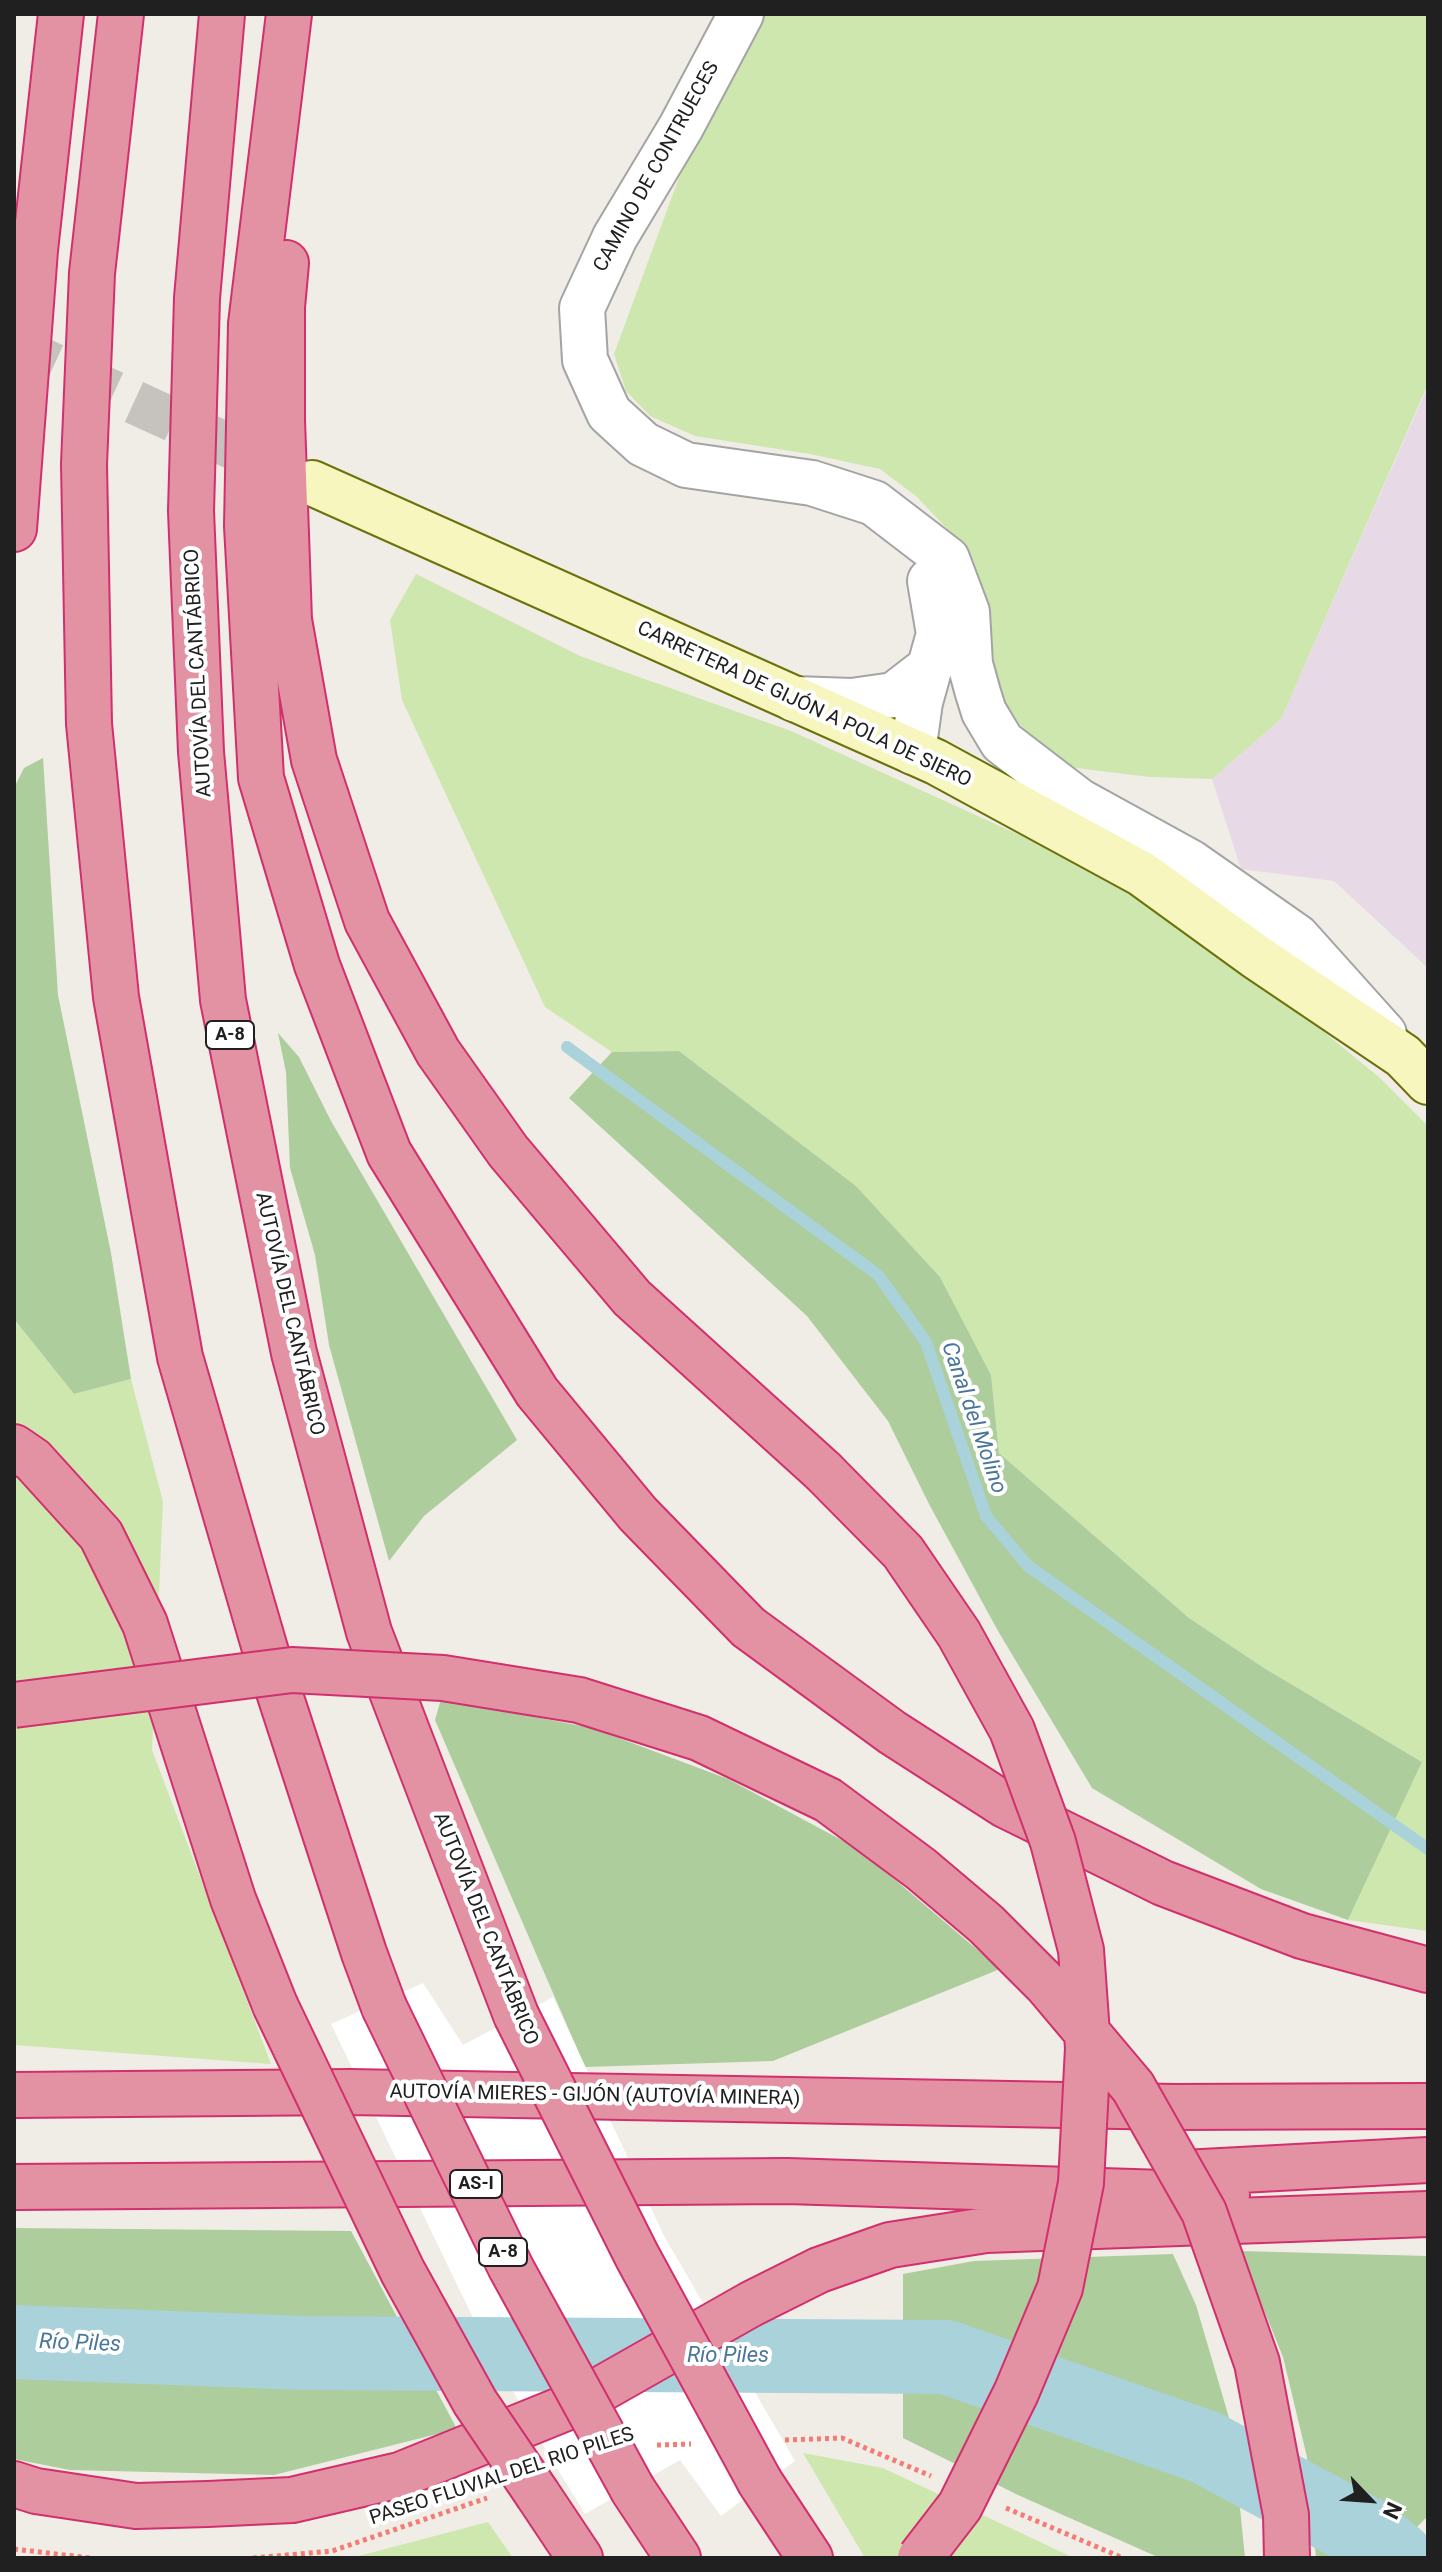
<!DOCTYPE html>
<meta charset="utf-8">
<style>
body{margin:0}
#map{position:relative;width:1442px;height:2572px;overflow:hidden;background:#f0ece6;font-family:Roboto,sans-serif}
canvas{display:block}
.frame{position:absolute;inset:0;border:16px solid #202020;pointer-events:none}
.north{position:absolute;left:1330px;top:2460px;width:80px;height:80px;-webkit-text-stroke:6px #fff;paint-order:stroke;rotate:115deg;font-size:22px;font-weight:700;line-height:32px;text-align:center;color:#202020}
.north::after{content:'';display:block;margin:auto;width:28px;height:36px;background:#202020;clip-path:polygon(50% 0,100% 100%,50% 72%,0 100%)}
</style>
<div id="map">
<canvas width="1442" height="2572"></canvas>
<div class="frame"></div>
<div class="north">N</div>
</div>
<script>
const ctx = document.querySelector('canvas').getContext('2d');
ctx.lineJoin = 'round';
function paint(path, color) {
  ctx.fillStyle = color;
  ctx.fill(path, 'evenodd');
}
function strokePath(path, color, width, dash) {
  ctx.strokeStyle = color;
  ctx.lineWidth = width;
  ctx.lineCap = dash ? 'butt' : 'round';
  ctx.setLineDash(dash || []);
  ctx.stroke(path);
}
function drawText(font, color, halo, rows, align = 'center') {
  ctx.font = font + ' Roboto,sans-serif';
  ctx.lineWidth = 8;
  ctx.setLineDash([]);
  ctx.textBaseline = 'middle';
  ctx.strokeStyle = halo;
  ctx.fillStyle = color;
  for (const [text, x, y, turn = 0] of rows) {
    ctx.save();
    ctx.translate(x, y);
    ctx.rotate((+turn || 0) * Math.PI / 180);
    ctx.textAlign = isNaN(turn) ? turn : align;
    if (halo) ctx.strokeText(text, 0, 0);
    ctx.fillText(text, 0, 0);
    ctx.restore();
  }
}
paint(new Path2D(`
 M1428,386V968L1334,881L1241,869L1212,779L1281,719Z`), '#e8d9e6');
paint(new Path2D(`
 M762,14H1428V384L1281,719L1212,779L1150,777L1052,765L998,697L988,607L970,553L917,497L880,469L810,454L695,436L650,416L626,391L614,354L684,164Z
 M416,574L580,656L791,731L1037,843L1212,940L1380,1078L1428,1126V1931L1348,1920L1422,1762L1264,1668L1189,1618L999,1453L991,1375L940,1277L856,1186L679,1051L612,1052L545,1007L402,700L390,620Z
 M14,1319L74,1394L131,1379L163,1502L152,1750L271,2064L14,2045Z
 M803,2453L883,2468L1074,2558H865Z
 M488,2522L513,2558H351Z`), '#cde7af');
paint(new Path2D(`
 M43,758L58,995L111,1253L131,1379L74,1394L14,1319V788L24,768Z
 M278,1033L299,1057L331,1121L517,1440L424,1516L389,1561L329,1345L315,1255L290,1168L286,1072Z
 M679,1051L856,1186L940,1277L991,1375L999,1453L1189,1618L1264,1668L1422,1762L1348,1920L1261,1889L1092,1788L998,1631L929,1504L888,1421L807,1316L569,1098L612,1052Z
 M441,1699L592,1728L728,1779L860,1850L1000,1969L773,2061L585,2067L435,1720Z
 M14,2228L351,2231L457,2429L274,2475L70,2470L14,2459Z
 M1240,2251L1428,2256V2516L1408,2536L1394,2558H1316L1307,2457L1283,2357Z
 M1173,2254L1196,2305L1232,2428L1245,2558H1160L1018,2495L903,2438V2274L974,2261Z`), '#adcd9d');
paint(new Path2D(`
 M423,1983L463,2045L553,1997L664,2236L795,2461L721,2516L680,2460L585,2514L544,2447L478,2328L331,2024Z`), '#fff');
strokePath(new Path2D(`
 M567,1047L878,1275L926,1342L986,1516L1028,1566L1428,1849`), '#a9d2db', 12);
strokePath(new Path2D(`
 M14,2342L304,2353L946,2357L1205,2447L1363,2532L1397,2558`), '#a9d2db', 74);
strokePath(new Path2D(`
 M14,347L280,469`), '#c6c3be', 44, [44, 22]);
const street = new Path2D(`
 M741,14L681,127L615,237L582,308L585,360L609,413L643,444L686,465L812,483L874,503L947,559L967,612L970,664L978,693L984,712L1002,742L1079,801L1190,862L1297,937L1384,1034
 M794,699L852,701L894,695L929,668
 M913,752L920,702L939,634L930,581`);
const secondary = new Path2D(`
 M312,483L936,762L1142,874L1255,956L1403,1056L1428,1082`);
const highway = new Path2D(`
 M121,14L92,273L84,464L89,724L116,997L180,1357L265,1649L364,1953L384,2007
 M222,14L197,298L191,511L201,752L223,1000L294,1353L369,1632L516,2015
 M289,14L251,324L247,526L261,778L317,965L389,1153L537,1392L638,1514L748,1627L893,1733L1005,1805L1163,1883L1302,1936L1428,1970
 M286,263L282,307V420L289,620L314,760L367,921L438,1052L508,1151L632,1298L823,1471
 M14,529L35,250L61,14
 M14,1447L33,1460L101,1535L145,1624L233,1899L275,2005
 M14,2095L350,2092L1175,2107L1428,2106
 M1184,2173L1428,2160
 M14,2187L787,2181L1227,2195
 M760,2482L810,2558
 M14,2484L36,2491L136,2506L208,2504L292,2500L400,2475L573,2405L751,2304L819,2270L890,2245L986,2230L1428,2214
 M633,2490L678,2558
 M538,2495L580,2558`);
strokePath(street, '#a4a4a4', 48);
strokePath(secondary, '#6b720b', 48);
strokePath(highway, '#d22f6d', 48);
strokePath(new Path2D(`
 M785,2440L842,2438L931,2476
 M657,2445L691,2444
 M1006,2508L1123,2558
 M14,2549L90,2558
 M253,2558L332,2551L487,2498`), '#f37c74', 5, [4, 4]);
strokePath(street, '#fff', 44);
strokePath(secondary, '#f6f6be', 44);
strokePath(highway, '#e392a4', 44);
const highwayBridge = new Path2D(`
 M823,1471L903,1552L959,1634L1012,1730L1053,1842L1081,1950L1088,2048L1081,2183L1060,2288L1016,2393L960,2506L920,2558
 M14,1705L292,1670L443,1678L579,1700L699,1738L828,1800L921,1869L986,1924L1047,1985L1133,2087L1204,2212L1257,2363L1286,2515L1287,2558
 M275,2005L403,2272L475,2402L538,2495
 M384,2007L511,2268L633,2490
 M516,2015L637,2256L760,2482`);
strokePath(highwayBridge, '#d22f6d', 48, []);
strokePath(highwayBridge, '#e392a4', 44);
for (const [x, y, w] of [
 [230,1035,48],
 [476,2184,52],
 [503,2252,48]
]) {
  const box = new Path2D();
  box.roundRect(x - w / 2, y - 14, w, 28, 6);
  ctx.fillStyle = '#fff';
  ctx.fill(box);
  strokePath(box, '#202020', 2);
}
drawText('bold 18px', '#202020', null, [
 ["A-8",230,1035],
 ["AS-I",476,2184],
 ["A-8",503,2252]
]);
drawText('20px', '#202020', '#fff', [
 ["CAMINO DE CONTRUECES",657,167,-61],
 ["AUTOVÍA DEL CANTÁBRICO",199,673,-93],
 ["CARRETERA DE GIJÓN A POLA DE SIERO",804,705,25],
 ["AUTOVÍA DEL CANTÁBRICO",289,1314,77],
 ["AUTOVÍA DEL CANTÁBRICO",485,1929,68],
 ["AUTOVÍA MIERES - GIJÓN (AUTOVÍA MINERA)",595,2096,1],
 ["PASEO FLUVIAL DEL RIO PILES",502,2477,-18]
]);
drawText('italic 22px', '#4a769c', '#fff', [
 ["Canal del Molino",973,1418,71],
 ["Río Piles",80,2344,2],
 ["Río Piles",728,2356]
]);
</script>
